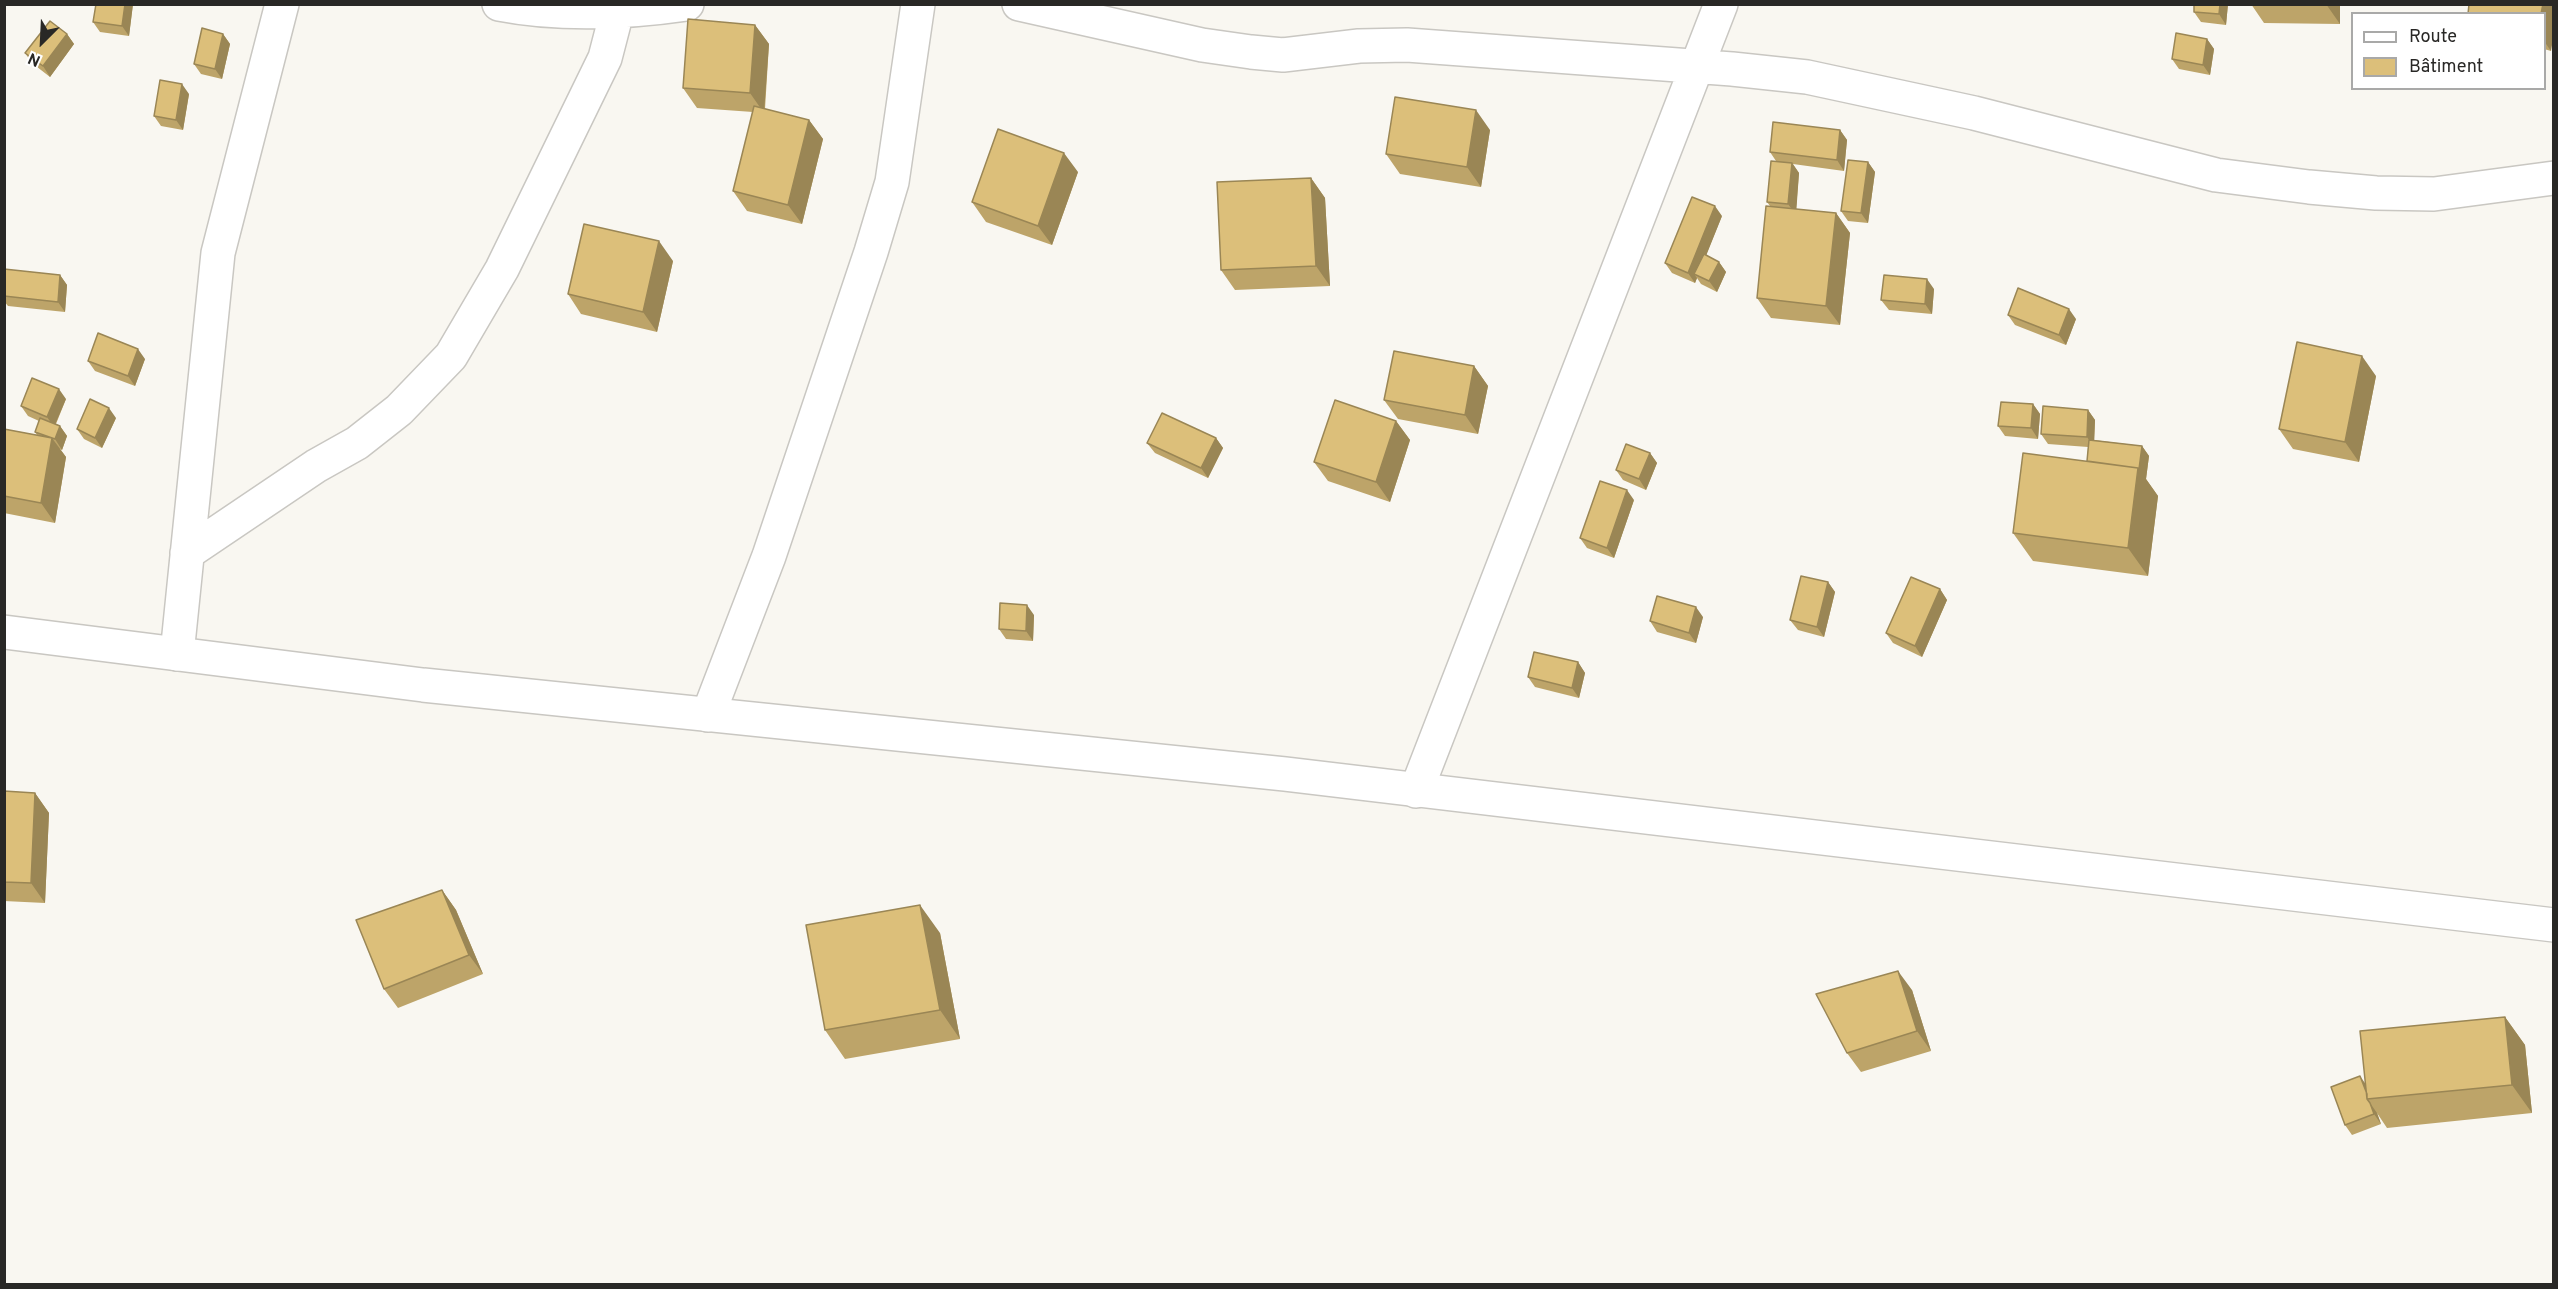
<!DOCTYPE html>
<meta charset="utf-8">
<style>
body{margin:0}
#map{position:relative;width:2558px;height:1289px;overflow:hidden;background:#f9f7f1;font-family:Overpass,sans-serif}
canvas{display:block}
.frame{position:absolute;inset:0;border:6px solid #292826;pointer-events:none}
.legend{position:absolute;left:2351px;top:12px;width:195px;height:78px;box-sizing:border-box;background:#fff;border:2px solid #a9a9a8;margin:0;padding:8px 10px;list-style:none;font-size:18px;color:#292826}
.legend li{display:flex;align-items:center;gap:12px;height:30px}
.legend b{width:30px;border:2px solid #a9a9a8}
.north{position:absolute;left:12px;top:12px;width:60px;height:60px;-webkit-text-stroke:4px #fff;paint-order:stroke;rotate:204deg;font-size:16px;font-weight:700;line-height:24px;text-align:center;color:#292826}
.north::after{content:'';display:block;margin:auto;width:21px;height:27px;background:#292826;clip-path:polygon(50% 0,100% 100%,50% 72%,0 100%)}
</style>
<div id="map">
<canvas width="2558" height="1289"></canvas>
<div class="frame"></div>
<ul class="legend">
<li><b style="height:8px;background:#fff"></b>Route</li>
<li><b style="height:16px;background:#dcbf7a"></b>Bâtiment</li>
</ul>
<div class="north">N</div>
</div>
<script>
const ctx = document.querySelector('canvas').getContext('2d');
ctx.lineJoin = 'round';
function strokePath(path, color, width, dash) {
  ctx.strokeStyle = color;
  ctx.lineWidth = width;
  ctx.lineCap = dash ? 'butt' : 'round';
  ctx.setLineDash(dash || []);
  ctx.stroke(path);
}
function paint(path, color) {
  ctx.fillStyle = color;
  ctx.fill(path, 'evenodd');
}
const minor = new Path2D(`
 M499,4C561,16 625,13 687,4
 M1019,4L1202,45L1251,52L1283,55L1359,46L1407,45L1732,69L1807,77L1974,113L2216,175L2309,187L2376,193L2434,194L2554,178
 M187,553L316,466L357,443L399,410L451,356L502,269L605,58L619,4
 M177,654L218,253L282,4
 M708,715L769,556L871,252L892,182L918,4
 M1416,791L1721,4`);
const tertiary = new Path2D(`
 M4,632L423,685L1285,774L2554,925`);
strokePath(minor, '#c9c7c2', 36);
strokePath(tertiary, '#c9c7c2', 36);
strokePath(minor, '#fff', 33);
strokePath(tertiary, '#fff', 33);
paint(new Path2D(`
 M96,4H133L129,36L100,32L93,22Z
 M2194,4H2228L2226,25L2201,22L2194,12Z
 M2251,4H2340V24L2264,23Z
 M2553,4L2551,51L2544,49V14Z
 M755,25L769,44L765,109L809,120L823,139L802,224L747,211L733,191L753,112L697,108L683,88Z
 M67,34L74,44L50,77L32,63L25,53Z
 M223,34L230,44L222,79L201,74L194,64Z
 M2207,39L2214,49L2210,75L2179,69L2172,59Z
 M189,94L183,130L161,126L154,116Z
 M1490,130L1481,187L1400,174L1386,154Z
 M1840,130L1847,140L1844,171L1793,164L1799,173L1796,209L1836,213L1850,233L1840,325L1771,318L1757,298L1770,206L1767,202L1776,161L1770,152Z
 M1868,162L1875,172L1868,223L1848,221L1841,211Z
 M1078,172L1052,245L986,222L972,202Z
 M1311,178L1325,198L1330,286L1235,290L1221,270Z
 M1722,216L1706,255L1719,262L1726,272L1717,292L1701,284L1697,278L1695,283L1672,273L1665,263Z
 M673,261L657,332L581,314L568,294Z
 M4,269L60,275L67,285L65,312L8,306L4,301Z
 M1934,289L1932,314L1889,310L1881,300Z
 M2008,315L2076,319L2066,345L2015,325Z
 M145,359L135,386L95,371L88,361Z
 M1474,366L1488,386L1478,434L1398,419L1384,400Z
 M2376,376L2359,462L2293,449L2279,429Z
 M66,399L56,424L60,426L67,436L62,450L60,449L66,457L55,523L4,513V429L37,435L35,432L39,421L28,416L21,406Z
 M2033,404L2040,414L2038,439L2005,436L1998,426Z
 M2088,410L2095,420L2094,440L2142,446L2149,456L2146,479L2158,496L2148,576L2033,561L2013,533L2087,461L2088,447L2048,444L2041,434Z
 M116,418L102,448L84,439L77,429Z
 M1396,421L1410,440L1390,502L1328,481L1314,462Z
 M1216,438L1223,448L1208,478L1155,453L1147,443Z
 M1650,453L1657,463L1646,490L1623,480L1616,470Z
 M1634,500L1614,558L1587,548L1580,538Z
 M1828,582L1835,592L1824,637L1798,630L1790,620Z
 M1940,589L1947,600L1922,657L1893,643L1886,633Z
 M1034,615L1033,641L1006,639L999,629Z
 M1703,617L1696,643L1657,632L1650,621Z
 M1578,662L1585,673L1579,698L1535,687L1528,677Z
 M4,791L35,793L49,813L45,903L4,901Z
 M442,890L456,910L483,974L398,1008L384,989Z
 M940,933L960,1039L845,1059L825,1030Z
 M1912,990L1931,1051L1861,1072L1847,1053Z
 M2505,1017L2525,1045L2532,1113L2387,1128L2377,1113L2381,1124L2352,1135L2345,1125L2366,1084Z`), '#bda469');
paint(new Path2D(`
 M125,4H133L129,36L122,26Z
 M2220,4H2228L2226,25L2219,14Z
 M2326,4H2340V24Z
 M2543,4H2553V39L2551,51L2544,41V14H2541Z
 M755,25L769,44L764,113L750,93Z
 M67,34L74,44L50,77L43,66Z
 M223,34L230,44L222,79L215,69Z
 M2207,39L2214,49L2210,75L2203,65Z
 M182,84L189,94L183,130L176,120Z
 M1476,110L1490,130L1481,187L1467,167Z
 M809,120L823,139L802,224L788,205Z
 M1840,130L1847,140L1844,171L1837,160Z
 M1064,153L1078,172L1052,245L1038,226Z
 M1868,162L1875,172L1868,223L1861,213Z
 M1792,163L1799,173L1796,215L1788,204Z
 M1311,178L1325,198L1330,286L1316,266Z
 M1715,206L1722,216L1698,276L1694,274L1697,278L1695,283L1688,273Z
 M1836,213L1850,233L1840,325L1826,306Z
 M659,241L673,261L657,332L643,312Z
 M1719,262L1726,272L1717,292L1709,281Z
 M60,275L67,285L65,312L58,302Z
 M1927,279L1934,289L1932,314L1925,304Z
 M2069,309L2076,319L2066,345L2059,335Z
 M138,349L145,359L135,386L128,376Z
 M2362,356L2376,376L2359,462L2345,442Z
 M1474,366L1488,386L1478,434L1465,415Z
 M59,389L66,399L54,427L47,417Z
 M2033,404L2040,414L2038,439L2031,428Z
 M109,408L116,418L102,448L95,438Z
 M2088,410L2095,420L2094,447L2087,437Z
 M1396,421L1410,440L1390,502L1376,482Z
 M60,426L67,436L62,450L55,439Z
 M52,438L66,457L55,523L41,503Z
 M1216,438L1223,448L1208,478L1201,468Z
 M2142,446L2149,456L2146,479L2158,496L2148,576L2128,548L2138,468Z
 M1650,453L1657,463L1646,490L1639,479Z
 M1627,490L1634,500L1614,558L1607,548Z
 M1828,582L1835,592L1824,637L1817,627Z
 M1940,589L1947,600L1922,657L1915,646Z
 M1027,605L1034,615L1033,641L1026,631Z
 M1696,607L1703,617L1696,643L1689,633Z
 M1578,662L1585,673L1579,698L1572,688Z
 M35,793L49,813L45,903L31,883Z
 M442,890L456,910L483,974L469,955Z
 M920,905L940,933L960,1039L940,1010Z
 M1898,971L1912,990L1931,1051L1917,1031Z
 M2505,1017L2525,1045L2532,1113L2512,1085Z
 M2360,1076L2367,1086L2369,1099Z
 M2370,1103L2377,1113L2381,1124L2374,1114Z`), '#9a8655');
const building = new Path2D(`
 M96,4H125L122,26L93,22Z
 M2194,4H2220L2219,14L2194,12Z
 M2469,4H2543L2541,14H2468Z
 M688,19L755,25L750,93L683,88Z
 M50,21L67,34L43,66L25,53Z
 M202,28L223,34L215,69L194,64Z
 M2176,33L2207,39L2203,65L2172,59Z
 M160,80L182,84L176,120L154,116Z
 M1395,97L1476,110L1467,167L1386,154Z
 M754,106L809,120L788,205L733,191Z
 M1773,122L1840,130L1837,160L1770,152Z
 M998,129L1064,153L1038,226L972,202Z
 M1848,160L1868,162L1861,213L1841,211Z
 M1771,161L1792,163L1788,204L1767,202Z
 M1311,178L1316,266L1221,270L1217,182Z
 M1692,197L1715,206L1688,273L1665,263Z
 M1766,206L1836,213L1826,306L1757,298Z
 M584,224L659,241L643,312L568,294Z
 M1704,254L1719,262L1709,281L1694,274Z
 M4,269L60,275L58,302L4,296Z
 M1884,275L1927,279L1925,304L1881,300Z
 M2018,288L2069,309L2059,335L2008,315Z
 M98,333L138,349L128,376L88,361Z
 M2297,342L2362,356L2345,442L2279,429Z
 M1394,351L1474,366L1465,415L1384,400Z
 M32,378L59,389L47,417L21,406Z
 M90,399L109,408L95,438L77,429Z
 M1335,400L1396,421L1376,482L1314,462Z
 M2001,402L2033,404L2031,428L1998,426Z
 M2043,406L2088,410L2087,437L2041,434Z
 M1162,413L1216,438L1201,468L1147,443Z
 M40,418L60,426L55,439L35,432Z
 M4,429L52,438L41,503L4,496Z
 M2089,440L2142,446L2139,469L2138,468L2087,461Z
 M1626,444L1650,453L1639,479L1616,470Z
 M2023,453L2138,468L2128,548L2013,533Z
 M1600,481L1627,490L1607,548L1580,538Z
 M1801,576L1828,582L1817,627L1790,620Z
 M1911,577L1940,589L1915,646L1886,633Z
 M1657,596L1696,607L1689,633L1650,621Z
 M1000,603L1027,605L1026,631L999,629Z
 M1534,652L1578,662L1572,688L1528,677Z
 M4,791L35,793L31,883L4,882Z
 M442,890L469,955L384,989L356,920Z
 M920,905L940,1010L825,1030L806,925Z
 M1898,971L1917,1031L1847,1053L1816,994Z
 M2505,1017L2512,1085L2367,1099L2360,1031Z
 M2360,1076L2367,1094V1099L2370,1103L2374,1114L2345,1125L2331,1087Z`);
paint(building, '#dcbf7a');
strokePath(building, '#9a8655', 1.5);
</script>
